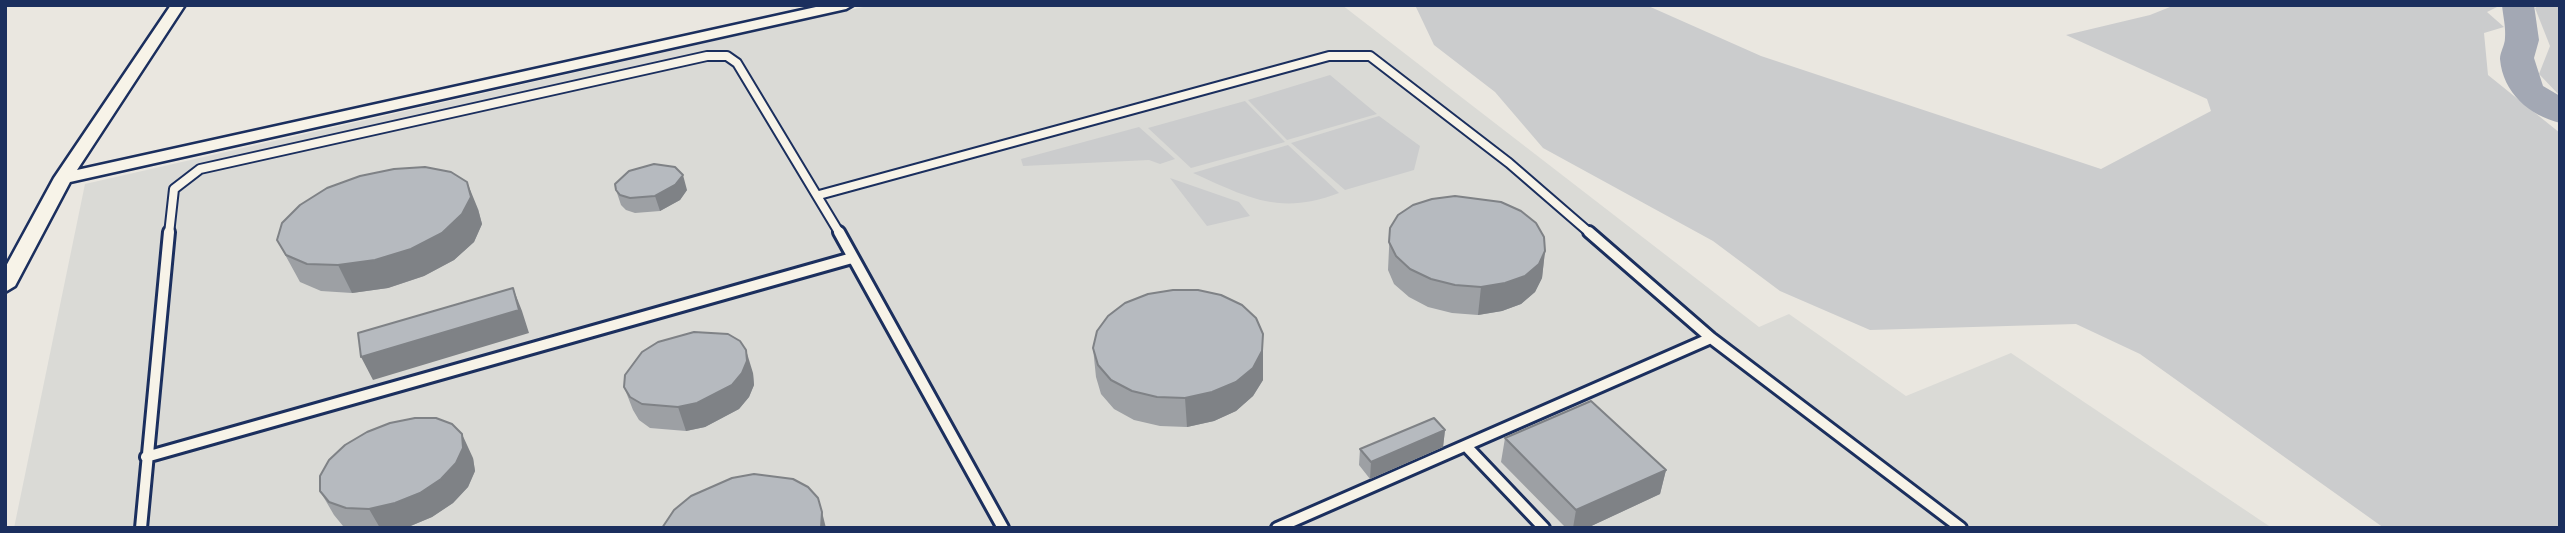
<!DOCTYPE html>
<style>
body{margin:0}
#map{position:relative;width:2565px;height:533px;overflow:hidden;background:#eae7e0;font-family:Caveat,sans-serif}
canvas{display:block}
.frame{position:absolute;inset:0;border:7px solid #1b2f5e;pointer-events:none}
</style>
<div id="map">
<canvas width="2565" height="533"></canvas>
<div class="frame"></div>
</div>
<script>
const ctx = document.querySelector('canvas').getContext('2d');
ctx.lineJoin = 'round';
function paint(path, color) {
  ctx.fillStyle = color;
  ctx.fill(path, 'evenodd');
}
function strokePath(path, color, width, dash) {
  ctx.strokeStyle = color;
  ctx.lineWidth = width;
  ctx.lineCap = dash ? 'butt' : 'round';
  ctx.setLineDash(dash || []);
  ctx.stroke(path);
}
paint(new Path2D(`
 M872,5H1342L1759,327L1789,314L1906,396L2011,353L2272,528H14L85,184Z`), '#dadad6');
paint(new Path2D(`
 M1415,5H1646L1761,56L2101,169L2211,111L2207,99L2066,35L2150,15L2175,5H2501L2487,12L2504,27L2484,33L2488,75L2560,133V528H2384L2140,354L2076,324L1870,330L1780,291L1713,241L1543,148L1495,92L1434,45Z
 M2540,5H2560V96L2539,74L2550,46L2535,8Z
 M1330,75L1377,114L1287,140L1248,100Z
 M1245,101L1285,142L1191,168L1148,128Z
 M1379,116L1420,146L1414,170L1345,190L1291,143Z
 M1139,127L1175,159L1160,164L1149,160L1023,166L1021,159Z
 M1288,145L1339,193C1279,216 1247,197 1193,173Z
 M1170,178L1239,202L1250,216L1207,226Z`), '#cbcccd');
paint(new Path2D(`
 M2502,5H2534L2539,40L2534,58L2543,86L2560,96V123C2529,115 2503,93 2500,59C2500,52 2505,45 2505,38C2506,27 2503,16 2502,5Z`), '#a3a8b4');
const laneFar1 = new Path2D(`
 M819,195L1329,56H1370L1509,163L1591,234
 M169,234L174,189L200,169L707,56H727L737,63L840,234`);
const lane = new Path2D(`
 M839,232L1003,528
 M1589,232L1711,338L1961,528
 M1467,447L1544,528
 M146,457L852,258
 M141,528L169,232
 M1277,528L1711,338`);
const street = new Path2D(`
 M171,5H185L77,170L825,5H853L846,9L70,182L15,286L5,292V268L54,178Z`);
strokePath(laneFar1, '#1b2f5e', 12);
strokePath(lane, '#1b2f5e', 16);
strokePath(street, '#1b2f5e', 5);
strokePath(laneFar1, '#f7f3e8', 8);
strokePath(lane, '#f7f3e8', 10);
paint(street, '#f7f3e8');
paint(new Path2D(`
 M616,190H687L680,200L660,211L635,213L626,210L621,205Z
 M478,209L482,224L474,242L454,260L424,276L388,288L352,293L321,291L300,282L277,240Z
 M1390,228L1545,251L1542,278L1535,292L1521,304L1502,311L1478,315L1452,313L1428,307L1409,297L1394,284L1388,270Z
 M1263,334V380L1253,396L1236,411L1214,421L1187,427L1160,426L1134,420L1114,409L1101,394L1096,377L1093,348Z
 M753,373L754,385L749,397L739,409L705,427L686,431L650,428L639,420L633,410L624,387Z
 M1445,430L1443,447L1370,479L1359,465L1360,449Z
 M1505,438L1666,470L1660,494L1587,528H1566L1501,462Z
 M473,458L475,471L468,487L453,503L432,517L406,528H348L343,526L334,515L320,491Z`), '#9da0a4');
paint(new Path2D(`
 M683,175L687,190L680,200L660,211L655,196Z
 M467,182L478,209L482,224L474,242L454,260L424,276L388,288L352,293L338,265Z
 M1545,251L1542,278L1535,292L1521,304L1502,311L1478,315L1481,287Z
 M513,288L522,311L529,333L373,380L361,357Z
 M1263,334V380L1253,396L1236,411L1214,421L1187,427L1185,398Z
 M746,350L753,373L754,385L749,397L739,409L705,427L686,431L678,407Z
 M1445,430L1443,447L1370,479L1371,462Z
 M462,434L473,458L475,471L468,487L453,503L432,517L408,527L380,528L369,509Z
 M1666,470L1660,494L1587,528H1573L1576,510Z
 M822,512L826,528H821Z`), '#7f8286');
const building = new Path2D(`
 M654,164L675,167L683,175L675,185L655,196L630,198L620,195L616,190L615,184L629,171Z
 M425,167L451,172L467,182L471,197L462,214L442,233L411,249L375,260L338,265L307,264L286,255L277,240L282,223L300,205L327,188L360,176L394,169Z
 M1455,196L1501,202L1521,211L1536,223L1544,237L1545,251L1539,264L1525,276L1505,283L1481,287L1455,285L1431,279L1410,269L1396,256L1389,242L1390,228L1398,215L1413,205L1432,199Z
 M513,288L519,310L361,357L358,333Z
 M1173,290H1198L1221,295L1242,305L1256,318L1263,334L1262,351L1253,368L1236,382L1212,392L1185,398L1157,397L1132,391L1111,380L1098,365L1093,348L1097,331L1108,316L1125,303L1148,294Z
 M694,332L728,334L740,341L746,350L747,361L742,373L732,385L697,403L678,407L642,404L630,397L624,387L625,375L642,352L658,342Z
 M1591,401L1666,470L1576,510L1505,438Z
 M415,418H436L452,424L462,434L463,448L456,463L441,479L420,493L395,503L369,509L346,508L329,502L320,491V476L329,460L345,445L367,432L390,423Z
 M1434,418L1445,430L1371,462L1360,449Z
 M754,474L793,479L808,487L818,498L822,512L821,528H662L674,510L691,496L732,478Z`);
paint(building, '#b6babf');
strokePath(building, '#7f8286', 2);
</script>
